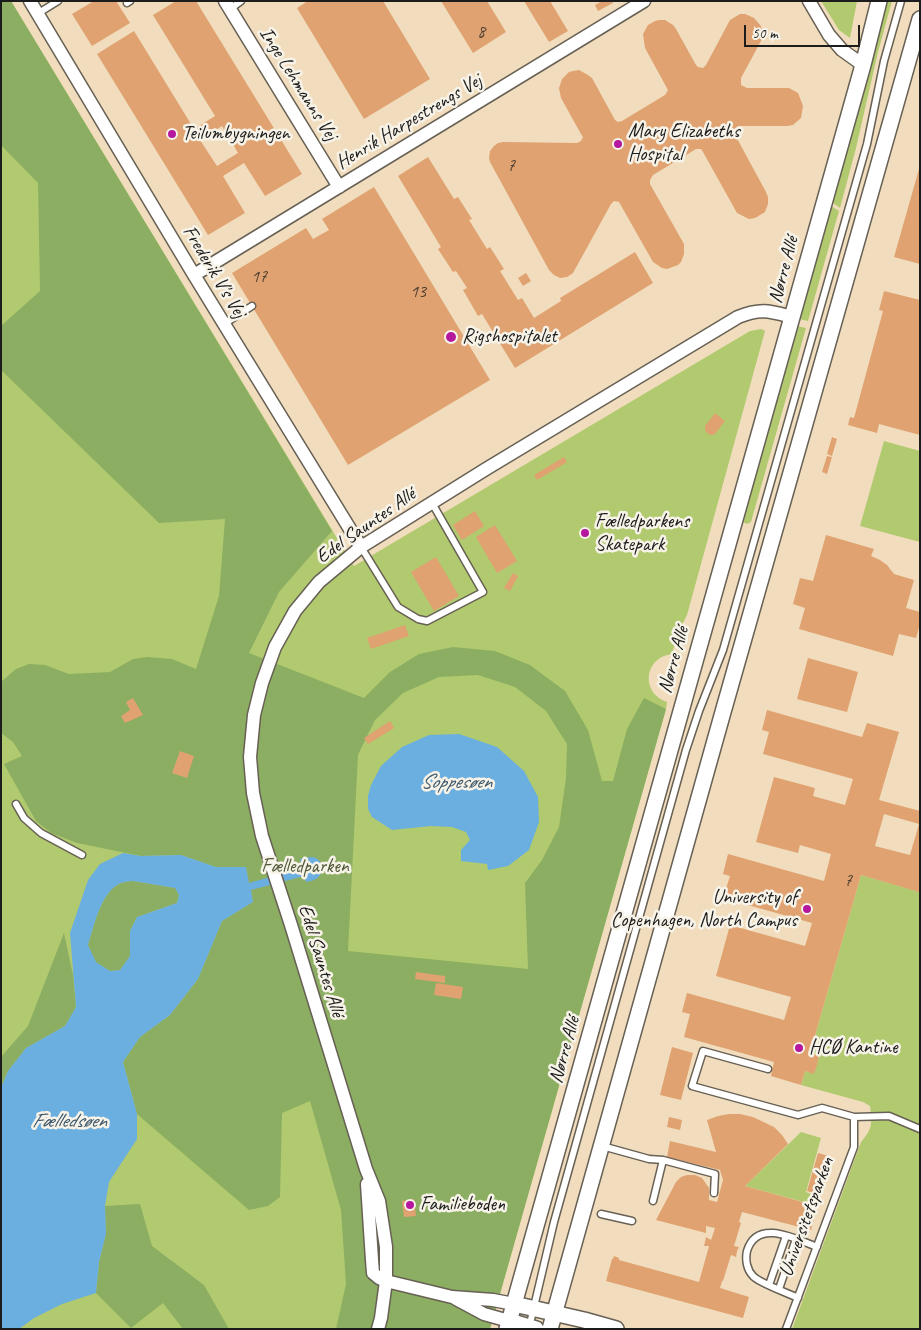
<!DOCTYPE html>
<meta charset="utf-8">
<style>
body{margin:0}
#map{position:relative;width:921px;height:1330px;overflow:hidden;background:#f1ddbd;font-family:Caveat,sans-serif}
canvas{display:block}
.frame{position:absolute;inset:0;border:2px solid #1c1c1c;pointer-events:none}
.scale{position:absolute;left:744px;top:25px;width:116px;height:22px;box-sizing:border-box;border:2px solid #1c1c1c;border-top:0;padding-left:6px;font-size:15px;line-height:18px;white-space:nowrap;color:#1c1c1c;-webkit-text-stroke:4px #f7f3e8;paint-order:stroke}
</style>
<div id="map">
<canvas width="921" height="1330"></canvas>
<div class="frame"></div>
<div class="scale">50 m</div>
</div>
<script>
const ctx = document.querySelector('canvas').getContext('2d');
ctx.lineJoin = 'round';
function paint(path, color) {
  ctx.fillStyle = color;
  ctx.fill(path, 'evenodd');
}
function strokePath(path, color, width, dash) {
  ctx.strokeStyle = color;
  ctx.lineWidth = width;
  ctx.lineCap = dash ? 'butt' : 'round';
  ctx.setLineDash(dash || []);
  ctx.stroke(path);
}
function drawText(font, color, halo, rows, align = 'center') {
  ctx.font = font + ' Caveat,sans-serif';
  ctx.lineWidth = 5;
  ctx.setLineDash([]);
  ctx.textBaseline = 'middle';
  ctx.strokeStyle = halo;
  ctx.fillStyle = color;
  for (const [text, x, y, turn = 0] of rows) {
    ctx.save();
    ctx.translate(x, y);
    ctx.rotate((+turn || 0) * Math.PI / 180);
    ctx.textAlign = isNaN(turn) ? turn : align;
    if (halo) ctx.strokeText(text, 0, 0);
    ctx.fillText(text, 0, 0);
    ctx.restore();
  }
}
paint(new Path2D(`
 M1,1H11L354,566L750,331L761,329L765,331L687,615L678,633L672,654C644,657 640,693 667,702L666,709L490,1329H1Z
 M821,1H857L850,38L839,30Z
 M885,1H892L878,52L856,148L840,208L833,203L874,51Z
 M831,206L839,211L808,321L799,319Z
 M797,326L806,328L751,522L747,524L743,522L742,518Z
 M884,441L920,451V542L860,526Z
 M861,875L920,892V1327L918,1329H792L861,1142C873,1128 872,1124 870,1106L863,1102L801,1085L805,1071L814,1073L819,1056L810,1053Z
 M801,1132L821,1138L806,1192L813,1195L811,1204L745,1186Z`), '#b1ca6f');
paint(new Path2D(`
 M1,1H11L332,531L279,592L249,653L364,698L390,672L419,654L453,647L495,651L530,665L565,691L588,730L602,781H613L627,729L644,698L666,709L490,1329H336L346,1284L341,1210L310,1101L282,1113L280,1197L268,1206L249,1210L137,1114L123,1062L140,1037L170,1015L198,979L222,921L253,902L246,868L216,867L181,855L141,856L77,843L51,833L36,821L4,764L22,756L13,742L1,733V682L16,669L29,664L45,665L69,674L110,672L133,659L147,657L172,659L196,669L219,596L225,519L159,523L1,370V326L40,291L38,183L1,145ZM478,675L515,687L546,711L567,744L566,778L559,827L542,860L525,883L528,969L348,951L358,755L375,720L403,693L439,677Z
 M133,881L175,888L179,895L177,903L137,917L130,931V956L120,970L110,971L95,962L88,945C94,926 101,891 121,883C124,882 129,881 133,881Z
 M64,933L73,975L76,1007L65,1026L26,1048L8,1071L1,1088V1057L28,1026Z
 M140,1204L152,1246L204,1285L229,1329H183L163,1303L131,1328L96,1293L99,1262L106,1234L105,1206Z`), '#8cae62');
paint(new Path2D(`
 M459,734L497,747L524,771L538,797L539,822L529,850L508,866L488,870L487,864L461,861V850L470,840L466,832L452,827L431,826L392,830L372,817L368,809V796L371,785L381,766L402,747L429,735Z
 M123,853L141,856L181,855L216,867H246L249,883L302,868L300,859C303,859 308,857 312,857C320,857 325,869 320,875C317,880 311,881 306,882L304,876L251,890L253,902L222,921L198,979L170,1015L140,1037L123,1062L137,1114V1139L109,1182L105,1206L106,1234L99,1262L96,1293L62,1304L34,1318L19,1329H1V1088L8,1071L26,1048L65,1026L76,1007L70,933L88,880L100,864ZM133,881L175,888L179,895L177,903L137,917L130,931V956L120,970L110,971L96,962L88,945C94,926 101,891 121,883C124,882 129,881 133,881Z`), '#6baee0');
paint(new Path2D(`
 M94,1H116L130,23L92,46L72,14Z
 M176,1H196L302,174L265,196L244,163L223,176L245,213L208,235L97,54L134,31L194,129L215,116L153,15ZM222,126L238,153L217,166L200,140Z
 M308,1H383L430,79L364,119L297,8Z
 M441,1H487L506,32L473,53Z
 M524,1H550L568,31L549,42Z
 M602,1H612L613,3L598,11L595,5Z
 M740,14H745L754,18L761,26L762,33L761,41L741,78V85L747,88H789L798,93L803,106L801,118L793,125L787,126H738L734,130V133L766,192L768,197V204L765,212L755,218L749,219L737,213L703,152L701,149H696L653,175L650,180V184L684,244V254L681,262L678,265L667,269L662,268L653,262L619,202L614,201L611,204L573,273L567,277L560,278L554,275L549,270L490,162L489,158L490,151L494,146L498,143L503,142L577,143L581,141L583,137L581,134L561,98L559,88L562,79L569,72L573,71L579,70L588,75L592,78L615,120L618,122L622,121L665,95L668,90L645,48L643,34L648,25L655,21L659,20H665L673,25L676,29L696,65L698,67L703,68L706,65L730,20Z
 M428,157L454,199L458,197L472,219L469,220L487,249L490,247L504,269L500,271L518,300L522,298L534,318L561,301L560,298L635,252L653,283L515,368L482,314L478,316L463,290L467,288L456,271L453,272L438,249L441,247L398,176Z
 M919,169H920V264L894,257Z
 M374,187L490,380L348,465L232,273L306,228L313,239L329,230L322,219Z
 M526,273L531,281L523,286L518,278Z
 M884,291L920,300V435L879,424L877,433L848,425L850,417L854,418L883,311L879,310Z
 M715,413L725,421L715,434L711,435L707,433L705,430V426Z
 M832,437L837,439L832,456L827,454Z
 M827,456L832,457L827,474L822,472Z
 M564,457L567,462L537,480L534,475Z
 M475,511L484,526L462,540L453,525Z
 M495,525L517,561L497,573L476,537Z
 M826,535L874,549L871,556L880,560L887,565L894,574L914,580L906,608L920,612V624L916,638L899,634L893,656L799,629L805,608L793,604L800,578L813,581Z
 M436,557L459,596L434,611L411,572Z
 M513,573L518,576L510,591L504,588Z
 M405,625L409,636L371,649L367,638Z
 M808,658L858,672L847,712L797,699Z
 M133,698L143,715L125,723L121,716L130,710L126,702Z
 M767,710L862,737L867,723L899,732L879,800L920,811L919,892L861,875L810,1053L819,1056L817,1065L814,1074L805,1071L801,1085L771,1076L774,1062L684,1037L690,1014L682,1012L687,993L784,1020L791,997L716,976L730,925L805,946L812,923L723,898L730,876L723,874L728,854L824,881L831,854L800,845L798,853L756,842L774,777L815,788L813,796L845,805L853,779L763,754L769,732L762,730ZM884,814L919,824L910,855L875,846Z
 M390,721L394,728L368,744L364,738Z
 M180,751L194,756L187,778L172,773Z
 M416,972L445,976V983L415,979Z
 M436,983L463,987L461,999L434,995Z
 M672,1047L693,1053L681,1100L660,1095Z
 M729,1114H740L753,1117L774,1127L782,1135L788,1144L745,1186L817,1206L811,1230L742,1212L739,1222L741,1223L734,1246L739,1247L737,1251L736,1257L731,1255L723,1281H722L720,1288L749,1297L743,1318L606,1281L612,1259H613L614,1256L619,1258V1260L699,1282L709,1246H704L705,1242L706,1237L711,1240L715,1228L706,1226V1233L656,1220L676,1182L681,1177L687,1175H695L702,1178L709,1188V1200L717,1202L723,1180L720,1170L667,1157L670,1141L716,1152L707,1120L718,1116Z
 M669,1117L682,1120L680,1130L667,1127Z
 M818,1153L832,1157L821,1195L807,1191Z
 M414,1199L416,1216L404,1217L402,1201Z`), '#dfa270');
const service = new Path2D(`
 M127,3L130,1
 M230,9L241,1
 M37,14L58,1
 M224,324L252,306
 M361,547L398,607L418,619L427,621L483,592L432,503
 M16,804L24,818L41,833L82,855
 M768,1069L703,1051L692,1086L798,1115L822,1108L854,1117L889,1116L920,1129
 M602,1146L649,1159L663,1160L715,1174L714,1193
 M653,1201L663,1160
 M601,1214L632,1221
 M769,1285L786,1236
 M779,1289L796,1239
 M798,1298C788,1293 759,1283 753,1276C747,1270 745,1260 747,1251C757,1218 796,1239 817,1247
 M529,1328L554,1222L686,750L699,711L723,650L867,144L884,61L901,1
 M786,1329L854,1147V1117`);
const minor = new Path2D(`
 M30,1L194,275L361,547
 M225,1L339,187
 M809,1L829,35L842,50L863,65
 M194,275L644,1
 M367,1184L372,1260L373,1273L379,1278L386,1281L452,1297L493,1300L514,1304
 M456,1299L484,1314L509,1321
 M378,1329L381,1318L386,1281V1247L379,1201L366,1169L291,925L262,836L253,793L250,757L254,715L262,683L275,647L295,611L319,582L361,547L486,469L738,317C761,308 769,311 792,317`);
const tertiary = new Path2D(`
 M514,1304L584,1320L616,1329
 M509,1321L536,1329
 M507,1329L863,65L879,1
 M550,1329L723,712L920,19`);
strokePath(service, '#676054', 9);
strokePath(minor, '#676054', 15);
strokePath(tertiary, '#676054', 18);
strokePath(service, '#fff', 6);
strokePath(minor, '#fff', 12);
strokePath(tertiary, '#fff', 15);
for (const [x, y, r, color] of [
 [172,134,5,"#b5179e"],
 [618,144,5,"#b5179e"],
 [451,337,6,"#b5179e"],
 [585,533,5,"#b5179e"],
 [807,909,5,"#b5179e"],
 [799,1048,5,"#b5179e"],
 [410,1205,5,"#b5179e"]
]) {
  const dot = new Path2D();
  dot.arc(x, y, r, 0, 2 * Math.PI);
  ctx.fillStyle = color;
  ctx.fill(dot);
  strokePath(dot, '#f7f3e8', 2);
}
drawText('18px', '#4d3e31', null, [
 ["8",481,32],
 ["7",511,166],
 ["17",259,277],
 ["13",418,292],
 ["7",848,881]
]);
drawText('20px', '#1c1c1c', '#f7f3e8', [
 ["Inge Lehmanns Vej",298,84,58],
 ["Henrik Harpestrengs Vej",409,122,-31],
 ["Nørre Allé",784,270,-75],
 ["Frederik V's Vej",214,272,59],
 ["Edel Sauntes Allé",366,526,-35],
 ["Nørre Allé",674,660,-74],
 ["Edel Sauntes Allé",321,961,73],
 ["Nørre Allé",565,1050,-74],
 ["Universitetsparken",807,1217,-70]
]);
drawText('20px', '#1c1c1c', '#f7f3e8', [
 ["Mary Elizabeths",628,132],
 ["Hospital",628,155],
 ["Teilumbygningen",182,134],
 ["Rigshospitalet",462,337],
 ["Fælledparkens",595,522],
 ["Skatepark",595,545],
 ["University of",797,898,"right"],
 ["Copenhagen, North Campus",797,921,"right"],
 ["HCØ Kantine",809,1048],
 ["Familieboden",420,1205]
], 'left');
drawText('20px', '#505939', '#f7f3e8', [
 ["Fælledparken",305,867]
]);
drawText('italic 21px', '#3c566a', '#f7f3e8', [
 ["Soppesøen",456,782],
 ["Fælledsøen",69,1121]
]);
</script>
